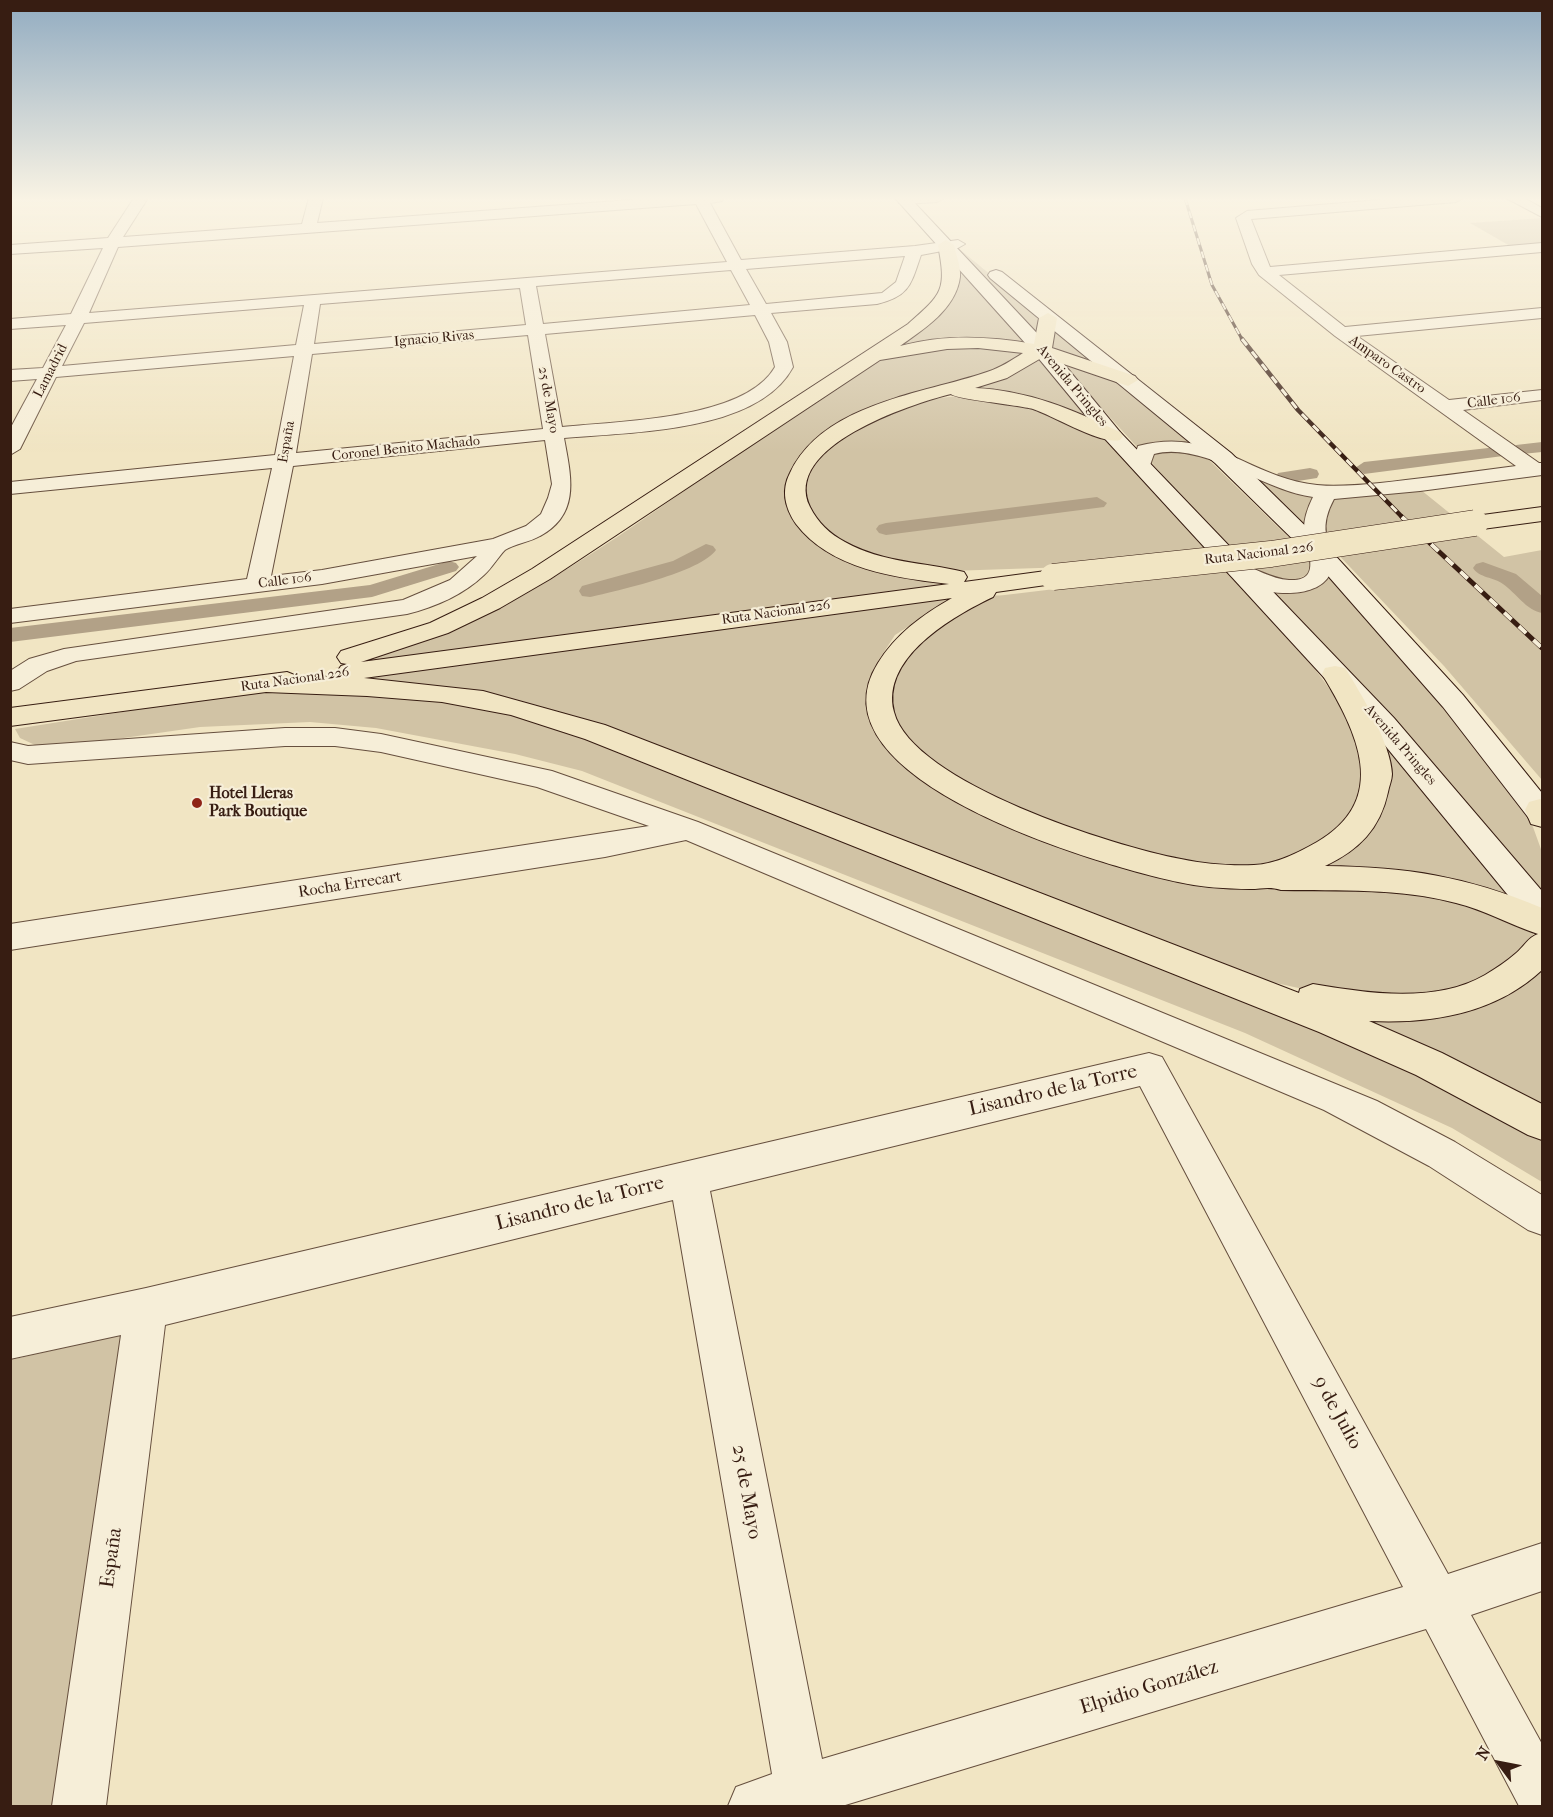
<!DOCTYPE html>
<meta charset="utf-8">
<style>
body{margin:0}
#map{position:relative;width:1553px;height:1817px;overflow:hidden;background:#f1e5c3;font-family:"IM FELL French Canon",serif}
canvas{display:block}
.frame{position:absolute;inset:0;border:12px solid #371d12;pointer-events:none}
.north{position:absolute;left:1469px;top:1733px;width:60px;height:60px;-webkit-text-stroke:4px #f6eed8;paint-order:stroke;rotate:302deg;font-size:16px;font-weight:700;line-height:24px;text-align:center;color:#371d12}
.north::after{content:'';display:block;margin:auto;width:21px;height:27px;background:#371d12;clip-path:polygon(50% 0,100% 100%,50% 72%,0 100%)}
</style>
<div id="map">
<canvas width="1553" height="1817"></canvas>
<div class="frame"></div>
<div class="north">N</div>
</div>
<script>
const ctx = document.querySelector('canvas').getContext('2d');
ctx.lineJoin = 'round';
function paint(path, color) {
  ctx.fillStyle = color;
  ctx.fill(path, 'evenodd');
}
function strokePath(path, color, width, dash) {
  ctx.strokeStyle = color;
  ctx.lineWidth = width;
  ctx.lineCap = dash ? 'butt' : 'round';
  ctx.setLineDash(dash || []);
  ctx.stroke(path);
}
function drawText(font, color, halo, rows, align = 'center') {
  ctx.font = font + ' "IM FELL French Canon",serif';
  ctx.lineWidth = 4.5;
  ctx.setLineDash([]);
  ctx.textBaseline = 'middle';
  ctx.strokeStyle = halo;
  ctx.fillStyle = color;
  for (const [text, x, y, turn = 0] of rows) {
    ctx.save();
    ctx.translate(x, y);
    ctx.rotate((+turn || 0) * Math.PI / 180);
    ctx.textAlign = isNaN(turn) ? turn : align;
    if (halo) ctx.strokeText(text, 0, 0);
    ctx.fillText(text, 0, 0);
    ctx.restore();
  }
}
paint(new Path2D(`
 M1542,218V243L1510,246L1470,223Z
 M957,247L1032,309L1041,326L1037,337L953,248Z
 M958,263L1032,346L988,339L885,353L931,319Z
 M1053,325L1103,366L1048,349Z
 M954,344L1030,350L993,374L920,393L813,446L793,466L786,485L787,509L795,523L807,534L956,583L335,668C390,651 446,636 497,609C630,540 744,440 873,364L895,355Z
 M1040,355L1097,424L959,390Z
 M1054,356L1121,383L1195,446L1160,441L1138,448Z
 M963,396L1024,402L1087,427L1110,443C1153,490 1197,538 1241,585C1285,633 1335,684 1361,744C1370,765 1364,791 1353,809C1335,841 1283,864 1246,866C1175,870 869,784 889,687C890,680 898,672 902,666C907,658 911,646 918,640C928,631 969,602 981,598C988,595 998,596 1005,595C1030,592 1055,589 1080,586L1068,567L950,571L903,566L836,541L802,508L807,468C852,428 901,398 963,396Z
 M1155,450L1197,454L1209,460L1309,557L1312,566L1308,574L1289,583C1281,581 1273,580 1266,577C1230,559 1179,493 1150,461Z
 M1243,470L1315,496L1304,528Z
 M1416,486L1504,557L1542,550V780L1444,666L1331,547L1322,532L1333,495Z
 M1328,575L1436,695L1508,785L1533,827L1542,852V899L1411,743L1266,587C1293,592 1309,597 1328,575Z
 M960,594L895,635L878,661L870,684L871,708L905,763L1125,866L1432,893L1537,929L1517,958L1484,980L1447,992L1344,998L1235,974L618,732L521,703L342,679Z
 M242,693H363L425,697L541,719L1481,1095L1542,1131V1182L1452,1128L1245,1033L582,771L515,754L376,728L310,722L200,727L61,747L35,745L20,738L15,729Z
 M1375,730L1524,904L1319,869L1346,854Z
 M1542,966V1114L1501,1090L1331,1011L1373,1017Z
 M135,1332L64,1806H11L10,1360Z`), '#d1c3a5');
paint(new Path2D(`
 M1542,442V452L1522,454L1513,449L1516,445Z
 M1497,447L1506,452L1503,456L1364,474L1355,468L1364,462Z
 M1310,468L1317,470L1319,474L1317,478L1285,483L1276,477L1278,473Z
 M1097,497L1107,503L1104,507L886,535L879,533L876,529L879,525L886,523Z
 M706,544L713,546L716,550C701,572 617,591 590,597L582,596L579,591L582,586L673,561Z
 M449,561L456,563L459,567L456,571L372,597L10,642V628L370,585Z
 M1483,562L1516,574L1542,596V613C1526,610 1516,593 1503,584C1494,577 1479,578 1473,568L1476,564Z`), '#b2a187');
const minor = new Path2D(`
 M134,198H148L123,237L302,224L309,198H323L317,223L659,198H724L722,201L710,203L741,260L915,246L958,240L965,244L958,248L921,255C911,284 910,296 877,304L771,313L787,342L793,367C758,433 630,432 564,438C571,476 581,514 540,536C530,542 514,544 505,550C498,557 492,568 484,575C463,595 435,607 407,614L76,661L47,671L19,689L10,691V671L29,659L64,649L403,600L450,580L477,556L322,584L10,623V609L247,579L272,468L10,494V482L275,455L294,356L56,377L20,449L10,455V429L37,379L10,381V370L43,368L66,325L10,329V319L71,314L103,248L10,254V245L108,238ZM696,204L727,262L89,313L118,247ZM905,256L896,282L882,293L766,304L746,269ZM731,270L750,305L543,324L536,286ZM520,288L526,325L314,344L320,304ZM304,305L296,345L62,366L84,323ZM755,315L769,342L775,367C745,420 617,421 562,427L545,334ZM528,335L543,429L296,453L312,354ZM545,440L552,484L548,498L541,514L526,526L493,539L322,570L271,576L293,466Z
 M898,198H944L937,202L904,204L899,203Z
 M1404,198H1463L1456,202L1251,219L1270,267L1542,243V252L1279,275L1345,327L1542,308V318L1357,336L1449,400L1542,390V400L1463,410L1539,463H1542V475L1420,491L1334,499C1328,510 1324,522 1326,534C1329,549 1338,559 1330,574C1315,605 1243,594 1227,571L1231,566L1239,564C1256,568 1271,579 1289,580C1326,582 1304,546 1304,529C1304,518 1308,507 1313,497C1263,491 1203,441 1154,454L1149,468H1135L1132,464L1138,446C1214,426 1249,478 1317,485C1338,487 1359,485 1380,483C1426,478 1471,472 1516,466L1335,336L1259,275L1252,264L1236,218L1247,211Z
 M1506,198H1524L1542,208V217Z
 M285,728H335L381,734L552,771L698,822L1377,1101L1455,1142L1542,1195V1235L1528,1230L1429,1166L1324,1110L686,840L605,857L10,950V924L649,826L537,787L381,752L335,746H285L28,764L10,760V742L28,746Z
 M1149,1053L1162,1057L1448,1574L1542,1543V1591L1471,1615L1542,1744V1806H1519L1426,1629L842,1806H728L736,1787L772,1774L673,1200L165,1325L106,1806H52L121,1335L10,1359V1317L146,1288ZM1140,1086L1403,1587L822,1759L710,1191Z`);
const secondary = new Path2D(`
 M895,198H910L1049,346L1120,432L1394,718L1542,891V926L1530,922L1374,732L1106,440L1035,354Z
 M996,270L1002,272L1231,453L1331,551L1463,695L1542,793V824L1531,821L1443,707L1315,561L1215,463L990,278L988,275L990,272Z`);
const trunk = new Path2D(`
 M946,240L954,245C956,255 961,267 960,277C956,309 924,329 900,346C944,334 989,336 1034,344L1039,318L1048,313L1057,318L1052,348L1135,376L1138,380L1128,386L1043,357L1007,378L975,388C1027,390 1074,410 1120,432L1123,436L1120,440C1101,445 1054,416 1033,409C1018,405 955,399 951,394C910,404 781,447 810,507C818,523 830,534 845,542C883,563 923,562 964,572L967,577L964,582L1053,570L1062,572L1065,577L1062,582L1053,584L996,592L993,597C953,616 880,658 894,712C912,783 1116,847 1181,859C1204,864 1231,866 1254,865C1276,864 1298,853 1317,842C1391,799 1357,732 1322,674L1325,668L1335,666L1345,668C1361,693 1391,744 1392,774C1392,780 1389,786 1388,792C1380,829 1359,850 1325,866C1407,867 1466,876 1542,908V970C1495,1014 1431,1024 1369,1021L1442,1053L1542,1104V1140L1528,1135L1416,1075L1319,1032L585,739L511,715L442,702L367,696L266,692L10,726V708L287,672L297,676L340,677L337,672L341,666L347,664L341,663L337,657L341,651L430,623L482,598L532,569L908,324C942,294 947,291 938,245ZM978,348L1023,353C1012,360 1000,368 987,372C923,394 823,403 790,473C781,490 785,508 796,524C830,569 896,578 949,584L361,662L448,633L500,608L550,579L880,360L947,349ZM952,598C922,615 896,634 878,663C804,780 1103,866 1178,882C1200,887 1227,889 1250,889C1262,889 1269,886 1281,890C1339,891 1400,888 1456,903C1485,910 1510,925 1538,934C1528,937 1524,947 1515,954C1506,962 1495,969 1485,975C1435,1004 1366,993 1313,984L1300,989L1299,993L605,725L483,691L364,678Z
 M1542,507V521L1475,530L1467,528L1464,523L1467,518L1475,516Z
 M1540,799L1542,800V827L1531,824L1525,810L1529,802Z`);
strokePath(minor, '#664f3e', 2);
strokePath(secondary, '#371d12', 2);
strokePath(trunk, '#371d12', 2);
paint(minor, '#f6eed8');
paint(secondary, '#f6eed8');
paint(trunk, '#f1e5c3');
const railFar2 = new Path2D(`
 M1185,198L1212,285L1243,341`);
const railFar1 = new Path2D(`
 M1242,339L1298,410L1404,519`);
const rail = new Path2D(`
 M1402,517L1542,648`);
strokePath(railFar2, '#371d12', 3);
strokePath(railFar1, '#371d12', 4.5);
strokePath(rail, '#371d12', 5);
strokePath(railFar2, '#f6eed8', 2, [7]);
strokePath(railFar1, '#f6eed8', 3, [8]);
strokePath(rail, '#f6eed8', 4, [10]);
const trunkBridge = new Path2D(`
 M1053,577L1271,554L1475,523`);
strokePath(trunkBridge, '#371d12', 27, []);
strokePath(trunkBridge, '#f1e5c3', 26);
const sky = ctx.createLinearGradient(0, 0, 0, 452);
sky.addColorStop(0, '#92acc1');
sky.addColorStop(0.44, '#f9f3e4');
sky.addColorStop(1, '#f9f3e400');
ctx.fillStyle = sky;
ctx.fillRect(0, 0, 1553, 452);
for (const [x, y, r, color] of [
 [197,803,6,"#8f2418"]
]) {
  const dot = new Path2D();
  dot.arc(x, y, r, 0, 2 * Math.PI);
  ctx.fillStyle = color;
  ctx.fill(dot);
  strokePath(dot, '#f6eed8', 2);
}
drawText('14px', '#371d12', '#f6eed8', [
 ["Ignacio Rivas",434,339,-5],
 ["Amparo Castro",1387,365,35],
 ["Lamadrid",51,371,-63],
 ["Avenida Pringles",1072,386,50],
 ["25 de Mayo",548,400,80],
 ["Calle 106",1494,401,-7],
 ["España",287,442,-80],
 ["Coronel Benito Machado",406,449,-6],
 ["Ruta Nacional 226",1259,554,-7],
 ["Calle 106",285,581,-7],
 ["Ruta Nacional 226",776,613,-8],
 ["Ruta Nacional 226",295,680,-8],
 ["Avenida Pringles",1400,745,49]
]);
drawText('bold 16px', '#371d12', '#f6eed8', [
 ["Hotel Lleras",209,794],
 ["Park Boutique",209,812]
], 'left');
drawText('16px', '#371d12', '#f6eed8', [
 ["Rocha Errecart",350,885,-9]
]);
drawText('20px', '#371d12', '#f6eed8', [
 ["Lisandro de la Torre",1053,1091,-13],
 ["Lisandro de la Torre",580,1204,-14],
 ["9 de Julio",1337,1413,61],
 ["25 de Mayo",746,1492,80],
 ["España",112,1558,-82],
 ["Elpidio González",1149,1688,-17]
]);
</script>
